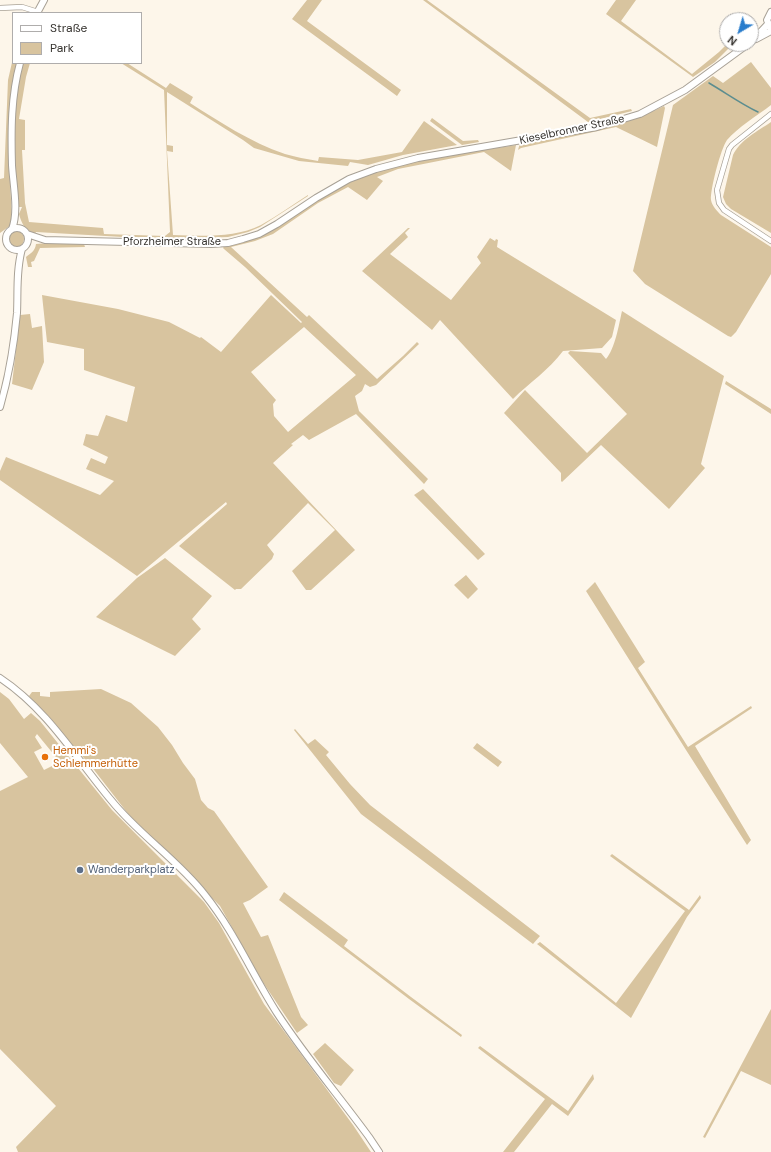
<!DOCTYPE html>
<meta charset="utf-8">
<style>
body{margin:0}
#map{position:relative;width:771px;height:1152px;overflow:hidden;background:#fdf6ea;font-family:"DM Sans",sans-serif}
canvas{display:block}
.legend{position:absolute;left:12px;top:12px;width:130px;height:52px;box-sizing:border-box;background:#fff;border:1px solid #afadac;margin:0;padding:5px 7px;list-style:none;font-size:12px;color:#36332f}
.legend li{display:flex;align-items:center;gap:8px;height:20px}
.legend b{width:20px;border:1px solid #afadac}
.north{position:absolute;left:719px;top:12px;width:40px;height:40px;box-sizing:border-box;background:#fff;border:1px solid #afadac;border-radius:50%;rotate:218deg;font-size:11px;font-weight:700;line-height:16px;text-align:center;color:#36332f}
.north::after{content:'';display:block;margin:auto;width:14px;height:18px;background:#2a7dcc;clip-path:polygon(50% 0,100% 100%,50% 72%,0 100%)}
</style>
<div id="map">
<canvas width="771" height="1152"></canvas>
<ul class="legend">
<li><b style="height:5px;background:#fff"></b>Straße</li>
<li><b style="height:11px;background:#d8c49f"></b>Park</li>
</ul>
<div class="north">N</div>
</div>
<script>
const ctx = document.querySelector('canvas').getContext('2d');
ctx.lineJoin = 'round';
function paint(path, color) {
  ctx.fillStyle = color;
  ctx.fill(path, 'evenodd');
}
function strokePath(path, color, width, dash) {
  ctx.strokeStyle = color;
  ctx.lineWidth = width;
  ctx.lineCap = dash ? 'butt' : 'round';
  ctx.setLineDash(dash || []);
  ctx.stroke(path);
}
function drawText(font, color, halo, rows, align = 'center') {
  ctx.font = font + ' "DM Sans",sans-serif';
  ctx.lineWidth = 4;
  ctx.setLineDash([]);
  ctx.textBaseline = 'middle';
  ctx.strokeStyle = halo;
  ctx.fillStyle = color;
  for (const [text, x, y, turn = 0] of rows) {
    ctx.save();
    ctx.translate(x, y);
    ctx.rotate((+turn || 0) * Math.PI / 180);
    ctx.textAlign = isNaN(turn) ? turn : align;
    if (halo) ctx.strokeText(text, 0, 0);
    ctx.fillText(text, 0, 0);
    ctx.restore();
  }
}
paint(new Path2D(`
 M307,0H322L307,21L401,90L397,96L292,19Z
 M423,0H427L590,118L631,109L632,111L588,122Z
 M616,0H636L621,21L692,74L719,52L727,44H733L715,62L693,77L606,14Z
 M13,58V63H18L10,179L12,221L11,225L0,233V179L4,178L8,80Z
 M751,62L771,88V105C758,115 737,128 727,140C721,148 710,190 711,200C712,206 717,211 721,215L771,247V274L736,332L731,337L728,336L645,284L633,271L673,105L713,76L723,83Z
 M23,63H30L26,77L19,119L25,120V150H22L25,203L29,222L103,228L104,234L165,236L170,232L164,90L121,63H127L166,88L170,83L193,97L190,103C220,122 250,142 285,154C295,157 307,159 318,161L319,157L358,160L402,152L424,121L457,145L403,155L368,165L350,162L348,166L299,161L254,148L243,140L167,92V145L173,146V152L167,151L173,235C202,236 235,238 261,225C277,216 292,205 308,195V196L260,227L248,232L228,237L201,238L123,237L36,232L34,235C25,231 21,222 19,214L22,207H18L17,205C14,157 11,110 23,63Z
 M664,106L665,108L657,147L616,127L521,148L518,150L520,143C569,135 620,129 664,106Z
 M432,118L463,141L478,140L479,142L462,145L430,121Z
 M771,122V233L731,209L726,204L723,197L733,155C740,140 758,131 771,122Z
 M516,145L511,171L484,152L398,169L377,177L383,181L367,200L348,187L318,203L273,234L255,241L231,247L307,317L309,315L377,379L403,356L417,342L419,344L376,385L370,387L365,384L362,391L355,396L359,411L428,479L424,484L356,414L309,440L303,435L291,444L293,445L273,463L355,550L311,590H306L292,571L335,530L308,503L267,545L274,554L272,559L241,589H236L235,590L179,546L227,504L226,502L137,576L0,480V471L6,457L100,495L114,481L86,469L91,458L105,464L108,457L83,445L86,434L98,436L106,415L127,422L135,387L84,370V349L47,342L42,295L118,309L169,322L200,338L201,337L221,352L271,295L301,323L302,322L245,267L224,249L223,248L225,245C272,240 303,203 345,184C398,160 458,154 516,145ZM304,327L356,375L288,432L274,416L273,404L276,400L251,372Z
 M408,228H410L405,233L408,237L390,254L451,300L481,263L477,257L490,238L495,241L496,239L498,240L497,247L616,320L612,337L602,348L563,351C549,370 529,383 513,399L440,320L432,330L362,271Z
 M8 239a8 8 0 1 1 16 0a8 8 0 1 1-16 0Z
 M48,243L84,244L85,247L40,248L34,261L31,262L32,267H28L26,257C31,253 35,251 36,244Z
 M622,311L724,376L701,464L705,468L669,509L601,445L562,482L561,481V473L504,413L525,390L587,453L627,414L568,353L570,351L601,353L606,359C615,349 619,324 622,311Z
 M30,314L32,328L42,326L44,362L32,390L12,384L20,315Z
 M726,381L771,409V414L725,384Z
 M423,489L485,554L478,560L414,495Z
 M165,558L212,596L192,619L201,629L175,656L96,617L137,578Z
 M466,575L478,589L468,599L454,585Z
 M595,582L645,662L638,668L688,747L751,706L752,708L695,746L751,840L747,845L686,750L586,591Z
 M101,689L131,703L158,727L172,745L183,763L195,779L201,800L208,808L214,811L268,887L250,900L243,903L261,937L268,935L301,1017L308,1025L297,1033L262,981L220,906L129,815L91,766L29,696L32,692H40V696L50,697V692Z
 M0,692L9,699L24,719L31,713L40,721L112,810L204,902L219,923L264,1004L353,1125L371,1152H18L16,1147L56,1106L0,1049V791L28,777L0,743ZM37,734L60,762L44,770L34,752L42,748L35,737Z
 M295,729L308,744L315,739L329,752L326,755L350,784L370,805L540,936L533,944L361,814L294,730Z
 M477,743L502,762L498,767L473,748Z
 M612,854L689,910L700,895L701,898L687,917L631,1018L537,944L540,942L616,1003L685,911L610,856Z
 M284,892L348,940L344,946L411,997L462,1035L461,1037L409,999L279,900Z
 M771,1009V1085L741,1071L705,1138L703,1137Z
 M325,1043L354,1070L341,1086L334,1083L313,1054Z
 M480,1046L568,1111L593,1074L594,1079L568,1116L552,1104L514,1152H503L545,1099L478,1048Z`), '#d8c49f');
strokePath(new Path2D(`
 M709,83C726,93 741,104 758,112`), '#5c8d8f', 1.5);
const street = new Path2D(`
 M0,8L22,7L38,12
 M771,114L732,145L729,149L717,190L719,203L724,210L771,241`);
const secondary = new Path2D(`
 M37,13L44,0
 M770,27L767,20L771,12
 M756,39L771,31
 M752,41L768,24
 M6 239a11 11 0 1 1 22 0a11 11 0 1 1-22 0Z
 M12,229C19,211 13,184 12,165C11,131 11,96 20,63
 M27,234L45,240L211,244L228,243L243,239L259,234L277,224L316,198L349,179L376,169L418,158L597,127L640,114L685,90L748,44
 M0,407C9,376 14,345 17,313C18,292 16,270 22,249
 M0,678C47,709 76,758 111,800C139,835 178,860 205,895C234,931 252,974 277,1013C305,1056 339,1096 369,1137L379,1152`);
strokePath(street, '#a8a196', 6);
strokePath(secondary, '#a8a196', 8);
strokePath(street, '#fff', 4.5);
strokePath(secondary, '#fff', 6);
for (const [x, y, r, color] of [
 [45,757,4,"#e8710a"],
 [80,870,4,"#5c6f8a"]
]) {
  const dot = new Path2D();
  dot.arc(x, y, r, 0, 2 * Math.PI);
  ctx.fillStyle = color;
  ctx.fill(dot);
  strokePath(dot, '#fff', 1.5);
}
drawText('11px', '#36332f', '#fff', [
 ["Kieselbronner Straße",572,130,-12],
 ["Pforzheimer Straße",172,242]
]);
drawText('11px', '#c56008', '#fff', [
 ["Hemmi's",53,751],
 ["Schlemmerhütte",53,764]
], 'left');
drawText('11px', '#4e5e75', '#fff', [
 ["Wanderparkplatz",88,870]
], 'left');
</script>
